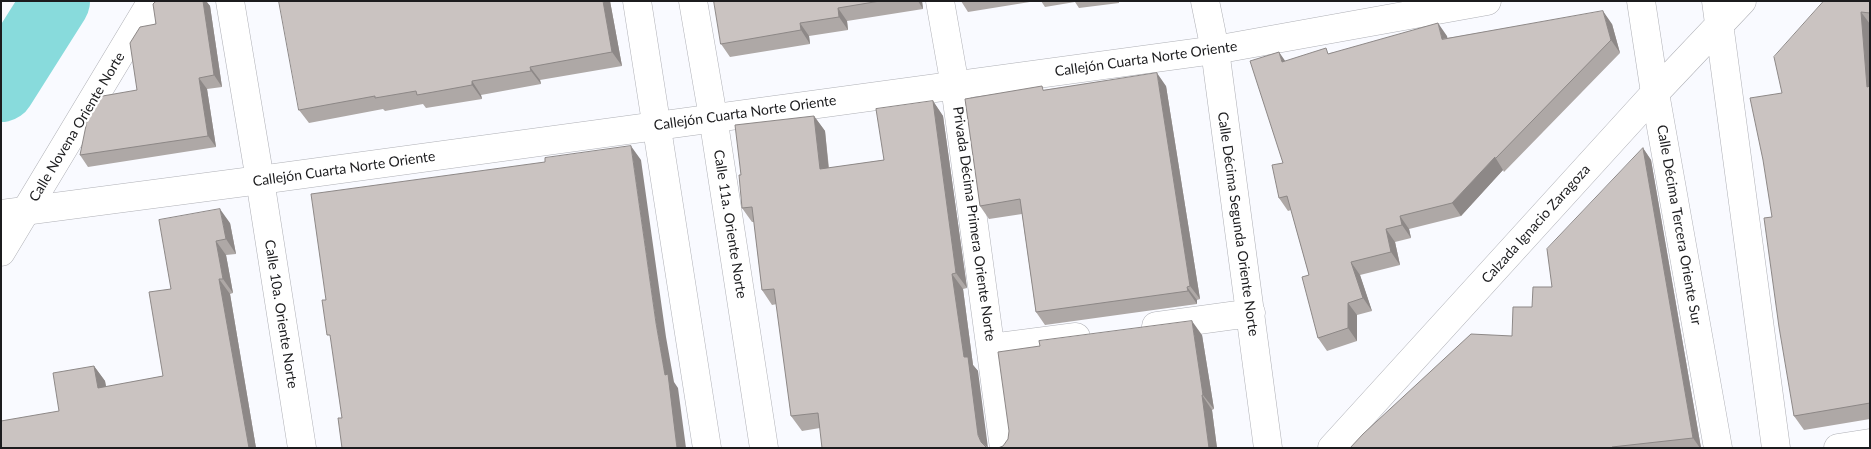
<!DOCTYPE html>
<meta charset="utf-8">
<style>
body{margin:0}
#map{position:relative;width:1871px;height:449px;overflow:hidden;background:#f9faff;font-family:Lato,sans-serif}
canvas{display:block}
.frame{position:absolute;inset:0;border:2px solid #1c1c1e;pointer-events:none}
</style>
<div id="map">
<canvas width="1871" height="449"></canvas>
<div class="frame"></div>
</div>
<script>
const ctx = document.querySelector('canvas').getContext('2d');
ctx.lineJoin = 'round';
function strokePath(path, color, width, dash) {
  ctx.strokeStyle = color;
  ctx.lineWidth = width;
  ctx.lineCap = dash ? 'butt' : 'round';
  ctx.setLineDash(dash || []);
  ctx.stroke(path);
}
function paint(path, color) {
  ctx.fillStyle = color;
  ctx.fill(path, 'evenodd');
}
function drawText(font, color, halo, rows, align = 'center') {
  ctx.font = font + ' Lato,sans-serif';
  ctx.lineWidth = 4.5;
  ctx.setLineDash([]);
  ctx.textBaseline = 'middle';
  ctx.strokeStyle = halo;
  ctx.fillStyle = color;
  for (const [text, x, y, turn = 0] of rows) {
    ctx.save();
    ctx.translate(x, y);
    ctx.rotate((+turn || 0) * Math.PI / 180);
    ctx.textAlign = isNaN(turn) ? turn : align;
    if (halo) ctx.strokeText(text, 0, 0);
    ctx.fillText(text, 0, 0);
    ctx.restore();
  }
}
strokePath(new Path2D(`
 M1,88L56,1`), '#88dbdc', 68);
const pedestrian = new Path2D(`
 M1,252L152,1`);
const minor = new Path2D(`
 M230,1L260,180L302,448
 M637,1L707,448
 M693,1L713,117L764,448
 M940,1L955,86L1004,448
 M1205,1L1215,50L1268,448
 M1156,326L1251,313
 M991,348L1076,337
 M1332,448L1655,93
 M1838,448L1870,443`);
const tertiary = new Path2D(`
 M1641,1L1655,93L1718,448
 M1716,1L1776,448
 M1655,93L1742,1
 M1,214L260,180L1215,50L1487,1`);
strokePath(pedestrian, '#afb0b6', 29);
strokePath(minor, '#afb0b6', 29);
strokePath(tertiary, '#afb0b6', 29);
strokePath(pedestrian, '#fff', 28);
strokePath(minor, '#fff', 28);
strokePath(tertiary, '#fff', 28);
paint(new Path2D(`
 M158,1H206L210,6L222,87L207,89L216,147L88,167L80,155L137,90L156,24Z
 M610,1L622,66L540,80L541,84L481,95L482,99L426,108L423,104L385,111L383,109L309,123L299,110Z
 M714,1H922L923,9L847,21L848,30L809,36L810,44L730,57L721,44Z
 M961,1H1036L968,12Z
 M1041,1H1119V3L1079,8L1075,2L1045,7Z
 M1870,1V419L1804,430L1794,416L1772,217L1782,93Z
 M1612,24L1620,53L1504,172L1503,170L1461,216L1409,229L1411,238L1395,242L1400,265L1360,275L1372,311L1357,315V341L1327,351L1318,338L1309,275L1291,210L1288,211L1279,198L1283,163L1330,53L1447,36V38Z
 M1166,86L1200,299L1197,300V304L1045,325L1036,312L1022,214L989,219L980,206L1045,90Z
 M933,101L943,116L967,288L963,289L973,365L978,371L820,428L802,431L791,416L777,304L772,305L762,290L754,222H752L742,208L741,175L814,116L825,131L829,168L884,160Z
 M1643,148L1651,160L1701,448H1350L1512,336L1532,307L1552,287Z
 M230,223L236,254L226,255L233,293L230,294L256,448L59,411L94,366L105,381L106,387L163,376L171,289Z
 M1202,335L1214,409L1212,410L1217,448H998L1003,446Z`), '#aea8a6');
paint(new Path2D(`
 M203,1H206L210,6L222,87L214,75Z
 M603,1H610L622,66L612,52Z
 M918,1H922L923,9Z
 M838,8L847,21L848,30L839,17Z
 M1603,11L1612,24L1620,53L1611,40Z
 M1861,12L1870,24V90L1867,87Z
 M800,23L809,36L810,44L801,30Z
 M1438,23L1447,36L1451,52L1442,39Z
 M1279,52L1288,65L1282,62Z
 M530,67L540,80L541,84L531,71Z
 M1157,73L1166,86L1200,299L1190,286Z
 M199,78L207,89L216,147L208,136Z
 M472,81L481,95L482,99L472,85Z
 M933,101L943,116L967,288L956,273Z
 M814,116L825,131L830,184L820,169Z
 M631,146L641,160L666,337L674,382L678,388L686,448H677L656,323Z
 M1643,148L1651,160L1701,448H1700L1693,438Z
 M1495,157L1503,170L1461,216L1452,203Z
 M220,209L230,223L236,254L226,239Z
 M1400,216L1409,229L1411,238L1402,225Z
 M1386,229L1395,242L1400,265L1391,252Z
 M216,241L226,255L233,293L223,279Z
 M1351,262L1360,275L1372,311L1363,298Z
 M952,274L963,289L973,365L978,371L988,448L981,442L978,435L964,357Z
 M219,279L230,294L256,448H249Z
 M1187,287L1197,300V304L1188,291Z
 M1348,303L1357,315V341L1348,328Z
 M1192,321L1202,335L1214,409L1203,395Z
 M94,366L105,381L109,403L98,388Z
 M1202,395L1212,410L1217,448H1209Z`), '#8d8887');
const building = new Path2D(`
 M158,1H203L214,75L199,78L208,136L80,155L89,111L97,97L137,90L130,43L140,27L156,24L153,4L155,2Z
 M279,1H603L612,52L530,67L531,71L472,81V85L417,95L416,91L375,98V96L299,110Z
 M714,1H880L838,8L839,17L800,23L801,30L721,44Z
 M1824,1H1870V13L1861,12L1867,87L1870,86V403L1794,416L1779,327L1764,218L1772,217L1763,160L1750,98L1782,93L1774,57Z
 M1603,11L1611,40L1495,159V157L1452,203L1400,216L1402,225L1386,229L1391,252L1351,262L1363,298L1348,303V328L1318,338L1302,277L1309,275L1287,196L1279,198L1272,165L1283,163L1250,61L1279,52L1282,62L1326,48L1328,54L1438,23L1442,39Z
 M1157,73L1190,286L1187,287L1188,291L1036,312L1020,199L980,206L965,99L1042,86L1043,90Z
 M933,101L956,273L952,274L964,357H968L978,435L981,442L987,448H989H822L818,413L791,416L774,289L762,290L752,207L742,208L739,175H741L735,125L814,116L820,169L884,160L876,109Z
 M631,146L656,323L665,375L668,374L677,448H342L338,418H342L330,335H327L322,300H326L311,194L545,162V158Z
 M1643,148L1693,438L1612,447L1613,448H1350L1363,434L1471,334L1512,336L1513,307H1532L1533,287H1552L1547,249Z
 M220,209L226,239L216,241L223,279H219L249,448H1V421L59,411L53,373L94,366L98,388L163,376L149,292L171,289L159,220Z
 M1192,321L1203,395H1202L1209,448H998L1003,446L1008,439L1009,431L998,352L1040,346L1039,341Z`);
paint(building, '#cac3c1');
strokePath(building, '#8d8887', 1);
drawText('14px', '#1c1c1e', '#fff', [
 ["Callejón Cuarta Norte Oriente",1146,59,-8],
 ["Callejón Cuarta Norte Oriente",745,113,-8],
 ["Calle Novena Oriente Norte",77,127,-59],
 ["Callejón Cuarta Norte Oriente",344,169,-8],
 ["Calle 11a. Oriente Norte",730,224,81],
 ["Privada Décima Primera Oriente Norte",974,224,82],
 ["Calle Décima Segunda Oriente Norte",1238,224,82],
 ["Calzada Ignacio Zaragoza",1536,224,-48],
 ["Calle Décima Tercera Oriente Sur",1679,225,80],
 ["Calle 10a. Oriente Norte",281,314,81]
]);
</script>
